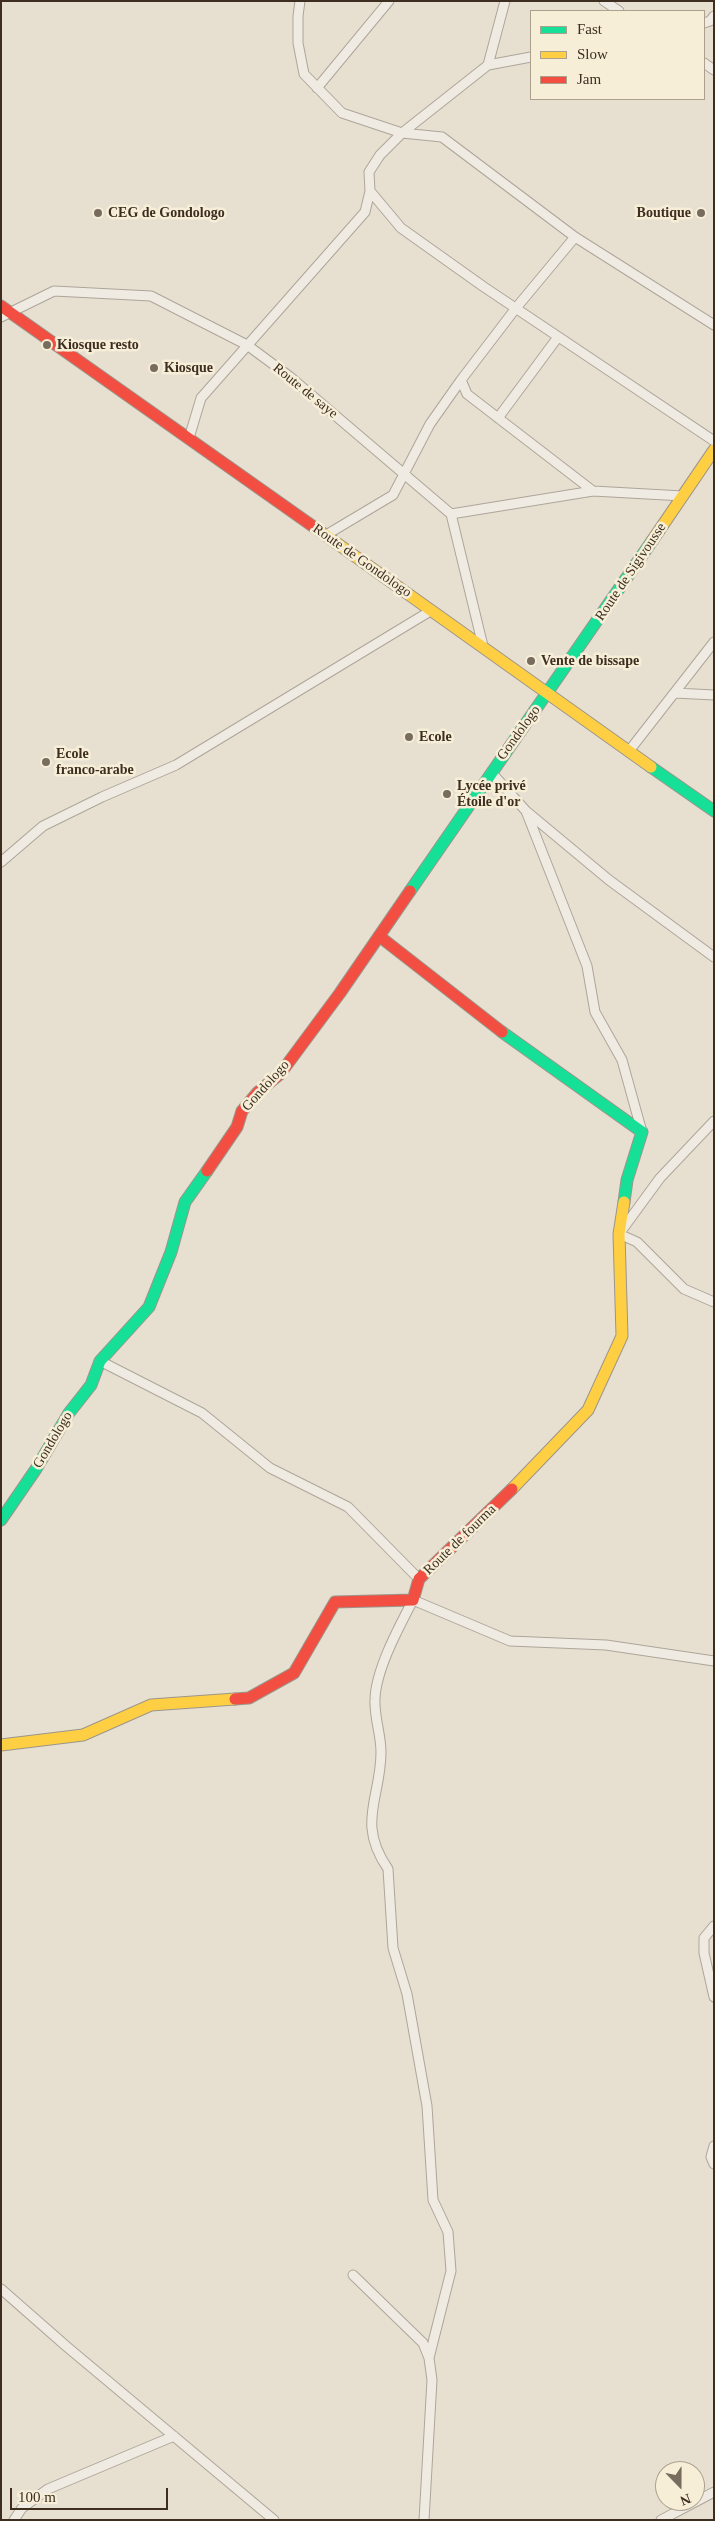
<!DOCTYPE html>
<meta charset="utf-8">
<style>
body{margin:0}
#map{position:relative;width:715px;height:2521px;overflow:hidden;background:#e7e0d1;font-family:Georgia,serif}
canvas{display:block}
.frame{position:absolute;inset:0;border:2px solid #3d2e20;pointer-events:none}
.legend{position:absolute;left:530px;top:10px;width:175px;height:90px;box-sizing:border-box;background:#f7eed8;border:1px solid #ada18e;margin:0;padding:6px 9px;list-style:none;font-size:15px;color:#3d2e20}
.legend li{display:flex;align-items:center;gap:10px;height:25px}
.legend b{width:25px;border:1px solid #ada18e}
.north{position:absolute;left:655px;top:2461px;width:50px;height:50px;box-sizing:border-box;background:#f7eed8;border:1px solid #ada18e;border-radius:50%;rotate:158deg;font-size:14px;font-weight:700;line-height:20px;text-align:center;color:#3d2e20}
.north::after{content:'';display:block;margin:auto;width:18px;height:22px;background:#786c5e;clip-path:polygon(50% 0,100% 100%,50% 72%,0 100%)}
.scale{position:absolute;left:10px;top:2488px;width:158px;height:22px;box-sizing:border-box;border:2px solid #3d2e20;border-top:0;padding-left:6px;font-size:15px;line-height:18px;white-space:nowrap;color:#3d2e20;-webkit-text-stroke:4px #f7eed8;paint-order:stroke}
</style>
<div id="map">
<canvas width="715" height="2521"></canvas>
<div class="frame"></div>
<ul class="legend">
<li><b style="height:6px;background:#16e098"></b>Fast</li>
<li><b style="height:6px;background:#ffcf43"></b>Slow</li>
<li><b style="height:6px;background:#f24e42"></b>Jam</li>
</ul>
<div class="north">N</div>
<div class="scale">100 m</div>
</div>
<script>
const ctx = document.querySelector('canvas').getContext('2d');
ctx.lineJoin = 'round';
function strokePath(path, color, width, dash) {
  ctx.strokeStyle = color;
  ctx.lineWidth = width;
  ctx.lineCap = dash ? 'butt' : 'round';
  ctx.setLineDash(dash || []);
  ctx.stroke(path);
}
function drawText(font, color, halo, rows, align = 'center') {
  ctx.font = font + ' Georgia,serif';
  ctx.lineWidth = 5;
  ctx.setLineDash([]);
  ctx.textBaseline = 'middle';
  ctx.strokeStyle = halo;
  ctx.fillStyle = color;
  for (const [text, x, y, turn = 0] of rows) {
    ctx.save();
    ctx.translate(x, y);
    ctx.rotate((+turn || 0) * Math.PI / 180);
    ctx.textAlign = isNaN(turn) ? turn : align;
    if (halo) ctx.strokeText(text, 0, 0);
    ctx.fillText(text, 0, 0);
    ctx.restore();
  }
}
const street = new Path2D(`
 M300,1L298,16V43L304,74L342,113L402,133L488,65L505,1
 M604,1L619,11
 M704,23L710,21L714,16
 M704,63L714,70
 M488,65L531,57
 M317,88L389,1
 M575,237L516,308L461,380L467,394L593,491L683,496
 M1,317L54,291L151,296L247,345L289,376L451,514L483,646
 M714,325L575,237L442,137L402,133L380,155L369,172L370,191L401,228L484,287L714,441
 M498,418L558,337
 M189,438L201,398L365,212L370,191
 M451,514L593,491
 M326,535L393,495L430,424L461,380
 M675,693L714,695
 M629,751L714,642
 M491,772L526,811L609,880L714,957
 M526,811L587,966L595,1012L622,1060L642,1132
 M1,862L43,826L102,797L176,765L432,610
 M714,1121L660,1178L619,1234L637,1242L684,1289L714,1302
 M100,1361L202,1413L270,1468L348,1507L419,1579
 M714,1926L704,1938V1953L714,1997
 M714,2146L711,2157L714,2164
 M353,2275L423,2343L429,2358L432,2380L424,2520
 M1,2289L66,2346L274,2520
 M429,2358L451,2271L448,2232L433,2200L427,2106L407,1994L393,1948L388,1869C356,1823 381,1798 381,1752C381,1734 374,1717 375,1699C376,1669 399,1627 413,1600L510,1641L606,1645L714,1661
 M14,2520L22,2508L48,2489L174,2436
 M661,2520L714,2492`);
const fast = new Path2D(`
 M651,767L714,811
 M410,891L652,541
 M502,1032L642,1132L627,1180L624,1202
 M1,1520L36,1469L69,1413L91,1385L100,1361L149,1307L171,1252L185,1202L207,1171`);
const slow = new Path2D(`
 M321,532L651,767
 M652,541L714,450
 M512,1489L588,1410L622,1336L619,1234L624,1202
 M1,1745L83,1735L151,1705L235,1699`);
const jam = new Path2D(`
 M1,306L321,532
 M379,936L502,1032
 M207,1171L237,1127L242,1111L258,1092L280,1074L340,993L410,891
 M235,1699L249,1698L294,1673L335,1602L413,1600L419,1579L512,1489`);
strokePath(street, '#ada599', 11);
strokePath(fast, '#9c958a', 13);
strokePath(slow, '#9c958a', 13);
strokePath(jam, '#9c958a', 13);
strokePath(street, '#efebe3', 9);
strokePath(fast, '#16e098', 11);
strokePath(slow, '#ffcf43', 11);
strokePath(jam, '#f24e42', 11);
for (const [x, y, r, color] of [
 [98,213,5,"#786c5e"],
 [701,213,5,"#786c5e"],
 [47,345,5,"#786c5e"],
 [154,368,5,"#786c5e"],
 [531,661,5,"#786c5e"],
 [409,737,5,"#786c5e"],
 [46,762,5,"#786c5e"],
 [447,794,5,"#786c5e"]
]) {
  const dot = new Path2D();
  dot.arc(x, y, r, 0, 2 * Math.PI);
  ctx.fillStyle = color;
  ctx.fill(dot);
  strokePath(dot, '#f7eed8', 2);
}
drawText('bold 14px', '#3d2e20', '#f7eed8', [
 ["CEG de Gondologo",108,213],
 ["Boutique",691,213,"right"],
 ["Kiosque resto",57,345],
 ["Kiosque",164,368],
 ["Vente de bissape",541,661],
 ["Ecole",419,737],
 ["Ecole",56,754],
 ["franco-arabe",56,770],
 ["Lycée privé",457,786],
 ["Étoile d'or",457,802]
], 'left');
drawText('14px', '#3d2e20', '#f7eed8', [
 ["Route de saye",305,391,39],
 ["Route de Gondologo",362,561,35],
 ["Route de Sigivousse",631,572,-56],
 ["Gondologo",519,733,-54],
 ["Gondologo",266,1086,-48],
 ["Gondologo",53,1440,-59],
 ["Route de fourma",460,1540,-44]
]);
</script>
